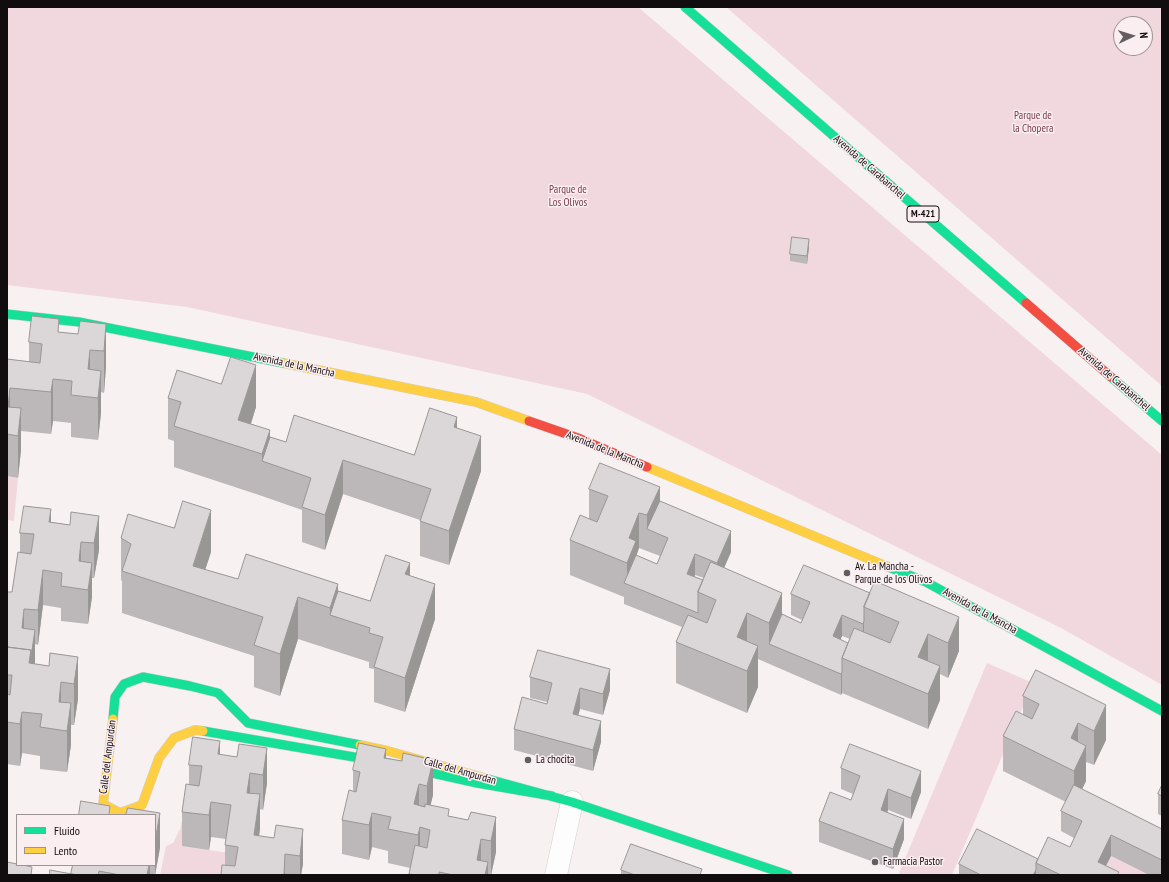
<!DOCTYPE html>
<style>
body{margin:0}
#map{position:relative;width:1169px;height:882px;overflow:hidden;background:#f8f1f2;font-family:"PT Sans Narrow",sans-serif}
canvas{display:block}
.frame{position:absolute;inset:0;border:8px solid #110d0e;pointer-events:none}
.legend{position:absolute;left:16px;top:814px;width:140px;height:52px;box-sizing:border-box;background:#fbeef1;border:1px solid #9d9496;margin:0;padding:5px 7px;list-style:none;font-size:12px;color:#110d0e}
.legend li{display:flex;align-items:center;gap:8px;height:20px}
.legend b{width:20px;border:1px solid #9d9496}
.north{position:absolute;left:1113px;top:16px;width:40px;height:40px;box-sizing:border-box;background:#fbeef1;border:1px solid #9d9496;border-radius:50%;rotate:86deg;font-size:11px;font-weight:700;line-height:16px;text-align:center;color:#110d0e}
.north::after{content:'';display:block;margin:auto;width:14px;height:18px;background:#625d5e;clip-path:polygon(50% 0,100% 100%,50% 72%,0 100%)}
</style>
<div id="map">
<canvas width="1169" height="882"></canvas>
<div class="frame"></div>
<ul class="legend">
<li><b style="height:5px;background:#16e098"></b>Fluido</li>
<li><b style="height:5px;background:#ffcf43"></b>Lento</li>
</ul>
<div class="north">N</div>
</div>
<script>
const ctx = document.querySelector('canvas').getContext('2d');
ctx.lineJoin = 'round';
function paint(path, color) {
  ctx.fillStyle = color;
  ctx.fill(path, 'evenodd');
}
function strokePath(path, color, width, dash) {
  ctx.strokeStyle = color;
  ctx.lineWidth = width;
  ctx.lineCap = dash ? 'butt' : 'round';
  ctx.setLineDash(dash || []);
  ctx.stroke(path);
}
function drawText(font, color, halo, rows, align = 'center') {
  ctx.font = font + ' "PT Sans Narrow",sans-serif';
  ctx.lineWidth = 3;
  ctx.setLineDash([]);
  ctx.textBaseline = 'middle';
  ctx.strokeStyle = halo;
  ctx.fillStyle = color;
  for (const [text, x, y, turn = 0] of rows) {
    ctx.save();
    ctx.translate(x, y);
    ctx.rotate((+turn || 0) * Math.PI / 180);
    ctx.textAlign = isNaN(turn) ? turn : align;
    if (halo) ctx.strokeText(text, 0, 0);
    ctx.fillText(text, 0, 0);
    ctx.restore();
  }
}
paint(new Path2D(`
 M7,7H638L1162,455V685L1061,628L587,394L187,307L7,285Z
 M726,7H1162V386ZM1121,24H1145V48H1121Z
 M7,476L18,478L14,521L7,520Z
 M987,663L1033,683L952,875H903L899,873Z
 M186,806L209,850L229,853L226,875H160L166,846L173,843L180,829Z
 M1111,856L1149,875H1101Z`), '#f0d8de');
const street = new Path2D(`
 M556,875L572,802`);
const fast = new Path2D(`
 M685,7L1026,303
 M7,314L79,322L283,363
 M1111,377L1162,421
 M886,566L926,582L1162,711
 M113,719L115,697L124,684L143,677L190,686L218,693L248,723L360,745
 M203,731L383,762L477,783L552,796
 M488,779L572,802L788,875`);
const slow = new Path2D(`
 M283,363L476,402L529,421
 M647,467L886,566
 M113,719L103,804L120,813L142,805L159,758L174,738L195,730L203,731
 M360,745L388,751L488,779`);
const jam = new Path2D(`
 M1026,303L1111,377
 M529,421L578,438L647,467`);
strokePath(street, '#d4cfd0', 23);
strokePath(fast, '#d4cfd0', 10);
strokePath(slow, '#d4cfd0', 10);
strokePath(jam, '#d4cfd0', 10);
strokePath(street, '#fefdfd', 22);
strokePath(fast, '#16e098', 9);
strokePath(slow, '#ffcf43', 9);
strokePath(jam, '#f24e42', 9);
paint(new Path2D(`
 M809,247L807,264L790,261V254Z
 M106,324V366L104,393L101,392V413L98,440L71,437V423L53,421L51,434L21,431V450L18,478L7,476V359L29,362V342L59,332L78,334Z
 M168,398L256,407L251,424L270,437L286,442L414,455L457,428L481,471L449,565L420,556V520L343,494L325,550L302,542V510L262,496L174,467V441L168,439Z
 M589,489L660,501L731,552L724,568L782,614L801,623L802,620L791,615V594L870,593L875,581L959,651L948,678L940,674V700L928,729L842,693L841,695L758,659V687L747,713L676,683V642L682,627L624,604V597L570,575V540L589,519ZM639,548L660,556L657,564L636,555ZM695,575L704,578L703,580L694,576ZM842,636L850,639L848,643L840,640Z
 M99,516V550L94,578H92V597L88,624L61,621V608L43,605L38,645L35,644V664L49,666L78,657V699L74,725H71V745L67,772L40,769V756L22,753L20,766L7,764V592H12L20,552V533L51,522L70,525Z
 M121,538L211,552L205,570L238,579L338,591L370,601L410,576L435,619L405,712L374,702V669L369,668V662L298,639L280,696L254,687V656L122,613V581L121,580Z
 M1036,670L1106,740L1094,765L1086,762V781L1082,789L1162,829V875H1149L1111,856L1106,866L1119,875H959V864L1038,859L1070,847L1074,838L1061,831V811L1066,802L1003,771V736L1023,715V696Z
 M530,677L610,690L603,715L580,709L578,715L601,742L593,771L514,750V729L547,704V702L530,698Z
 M267,748V783L263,810L260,809V829L259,836L274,838L303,829V864L301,875H221L225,865V845L226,839L211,837L209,850L182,846V812L189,785V765L220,755L237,757Z
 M403,753L433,795L430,805L449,816L468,820L496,817V852L491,875H409L410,868L388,863V851L372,847L369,860L342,854V820L353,791V770L386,758L402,761Z
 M841,768L921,792L911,819L888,810L887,812L904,839L893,869L819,842V821L851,800L853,794L841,789Z
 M1162,785V816L1158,814V794Z
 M160,848L155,875H50L71,874L73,865H155Z
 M621,870L702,875H621Z`), '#bcb8b9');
paint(new Path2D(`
 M809,239V247L807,264V256Z
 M106,324V366L104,393V351Z
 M90,350V392L88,369Z
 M256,365V407L243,448L238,420Z
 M101,371V413L98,440V398Z
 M53,379V421L51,434V392Z
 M10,388V430L8,407Z
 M21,408V450L18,478V436Z
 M457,417V452L454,427Z
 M270,430V464L262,461V454Z
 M481,436V471L449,565V531Z
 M343,460V494L325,550V515Z
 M660,487V522L647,529V515Z
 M51,509V544L49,522Z
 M211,510V552L197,595L193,566Z
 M639,513V548L627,584V563L629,538Z
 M99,516V550L94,578V543Z
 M731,531V552L717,584V563Z
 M81,542V576L79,561Z
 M695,554V575L687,594V574Z
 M92,563V597L88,624V590Z
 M410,563V597L405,574Z
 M43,570V605L38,645V610Z
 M338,584V618L330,615V608Z
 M435,584V619L405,712V678Z
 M782,593V635L769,644V623Z
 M298,597V639L280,696V654Z
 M24,609V644L22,628Z
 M747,613V655L737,637Z
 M842,615V636L833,657V636Z
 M959,617V651L948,678V643Z
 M864,621V641L863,645V624Z
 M35,630V664L29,663Z
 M928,634V669L918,691V657Z
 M758,646V687L747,713V671Z
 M78,657V699L74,725V684Z
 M940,666V700L928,729V694Z
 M610,669V690L603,715V694Z
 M842,672V693L841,695V674Z
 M61,682V724L59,702Z
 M580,688V709L573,735V714Z
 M71,703V745L67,772V731Z
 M1106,705V740L1094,765V731Z
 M22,712V753L20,766V724Z
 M601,721V742L593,771V750Z
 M1078,723V757L1071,738Z
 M220,741V776L218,754Z
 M1086,746V781L1074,806V771Z
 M267,748V783L263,810V775Z
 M386,749V784L384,758Z
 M433,760V795L427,821V786Z
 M921,771V792L911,819V798Z
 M250,773V808L247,793Z
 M419,784V819L414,804Z
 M888,789V810L881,831V810Z
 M260,794V829L254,870V835Z
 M211,802V837L209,850V815Z
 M160,813V848L155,875V841Z
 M372,813V847L369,860V825Z
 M496,817V852L491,875V841Z
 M904,819V839L893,869V849Z
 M420,827V862L418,870V835Z
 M303,829V864L301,875H300V856Z
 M1111,835V856L1101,875L1098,862Z
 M481,839V874L477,860Z
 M285,854V875H284Z
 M488,862V875H485Z
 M149,865H150V875H147Z
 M1036,870V875H1033Z`), '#999696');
const building = new Path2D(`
 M792,237L809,239L807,256L790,254Z
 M32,316L59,319L58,332L78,334L80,321L106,324L104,351L90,350L88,369L101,371L98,398L71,395L72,381L53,379L51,392L10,388L8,407L21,408L18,436L7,434V359L40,363L42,344L29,342Z
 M231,357L256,365L238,420L270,430L262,454L174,426L181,402L168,398L177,370L221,384Z
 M430,408L457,417L454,427L481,436L449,531L420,521L431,489L343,460L325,515L302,507L311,478L262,461L270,437L286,442L294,415L414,455Z
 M600,463L660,487L647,515L639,513L629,538L636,541L627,563L570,540L580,515L597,522L608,496L589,489Z
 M183,501L211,510L193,566L238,579L246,554L338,584L330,608L298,597L280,654L254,645L263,617L122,571L131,544L121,538L128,514L174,528Z
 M660,501L731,531L717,563L695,554L687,574L703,580L698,592V613L624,583L636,555L657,564L668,538L647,529Z
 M24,506L51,509L49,522L70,525L71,512L99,516L94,543L81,542L79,561L92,563L88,590L61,586L62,573L43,570L38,610L24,609L22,628L35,630L31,657V650L7,647V592H12L18,552L31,554L34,534L20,533Z
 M386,555L410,563L405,574L435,584L405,678L374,667L383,637L369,633L370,628L330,615L338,591L370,601Z
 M711,562L782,593L769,623L747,613L737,637L758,646L747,671L676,642L688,615L707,623L716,600L698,592Z
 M804,565L870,593L864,607V621L863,624L842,615L833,636L848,643L842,658V672L841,674L769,644L782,614L801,623L810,602L791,594Z
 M875,581L959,617L948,643L928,634L918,657L940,666L928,694L842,658L854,628L890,643L899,622L864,607Z
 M7,647L31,650L29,663L49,666L50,653L78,657L74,684L61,682L59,702L71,703L67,731L40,727L42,714L22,712L20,724L7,722V694L10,695L12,675H7Z
 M538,650L610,669L603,694L580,688L573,714L601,721L593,750L514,729L522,697L547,704L552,683L530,677Z
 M1036,670L1106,705L1094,731L1078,723L1071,738L1086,746L1074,771L1003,736L1016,711L1032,719L1039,704L1023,696Z
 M193,737L220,741L218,754L237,757L239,744L267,748L263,775L250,773L247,793L260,794L254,835L274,838L276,825L303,829L300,856L285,854L284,874L291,875H221L222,865L235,866L238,847L225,845L231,805L211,802L209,815L182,812L186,784L199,786L202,766L189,765Z
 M359,743L386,749L384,758L402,761L403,753L433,760L427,786L419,784L414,804L425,807V804L449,809L448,816L468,820L471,812L496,817L491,841L481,839L477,860L488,862L485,875H453L439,872V875H415L409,874L415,845L427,848L430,830L420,827L418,835L388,829L391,817L372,813L369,825L342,820L349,790L356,792L360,772L353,770Z
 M850,744L921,771L911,798L888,789L881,810L904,819L893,849L819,821L830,792L851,800L860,776L841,768Z
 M1074,785L1162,829V860L1111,835L1098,862L1119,872L1117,875H1061L1036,863L1048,837L1070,847L1082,821L1061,811Z
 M1162,785V796L1158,794Z
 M81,801L110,806L109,815H79Z
 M128,808L160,813L155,841V815H126Z
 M977,829L1038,859L1036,863V870L1033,875H981L959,864Z
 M631,844L702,869L700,875H635L621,870Z
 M7,862L17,864V865H23L32,867L31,875H7Z
 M73,865H149L147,875H120L99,871L98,875H77L71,874Z
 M50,870L77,875H50Z`);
paint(building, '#dbd6d7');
strokePath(building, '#999696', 1);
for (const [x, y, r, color] of [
 [847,573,4,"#625d5e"],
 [528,760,4,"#625d5e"],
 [875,862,4,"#625d5e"]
]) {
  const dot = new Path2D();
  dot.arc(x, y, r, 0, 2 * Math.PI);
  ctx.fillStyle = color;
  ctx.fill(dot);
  strokePath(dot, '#fbeef1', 1.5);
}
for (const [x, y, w] of [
 [923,214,32]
]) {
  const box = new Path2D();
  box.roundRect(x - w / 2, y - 8, w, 16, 3);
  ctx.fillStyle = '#fbeef1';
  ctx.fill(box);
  strokePath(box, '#110d0e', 1);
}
drawText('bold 10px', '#110d0e', null, [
 ["M-421",923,214]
]);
drawText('11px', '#773b4e', '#fbeef1', [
 ["Parque de",1033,116],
 ["la Chopera",1033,129],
 ["Parque de",568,190],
 ["Los Olivos",568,203]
]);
drawText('11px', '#110d0e', '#fbeef1', [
 ["Avenida de Carabanchel",869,167,41],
 ["Avenida de la Mancha",294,365,12],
 ["Avenida de Carabanchel",1114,379,41],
 ["Avenida de la Mancha",605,450,22],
 ["Avenida de la Mancha",980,611,29],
 ["Calle del Ampurdan",108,757,-83],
 ["Calle del Ampurdan",460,771,16]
]);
drawText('11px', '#110d0e', '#fbeef1', [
 ["Av. La Mancha -",855,567],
 ["Parque de los Olivos",855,580],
 ["La chocita",536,760],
 ["Farmacia Pastor",883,862]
], 'left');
</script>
